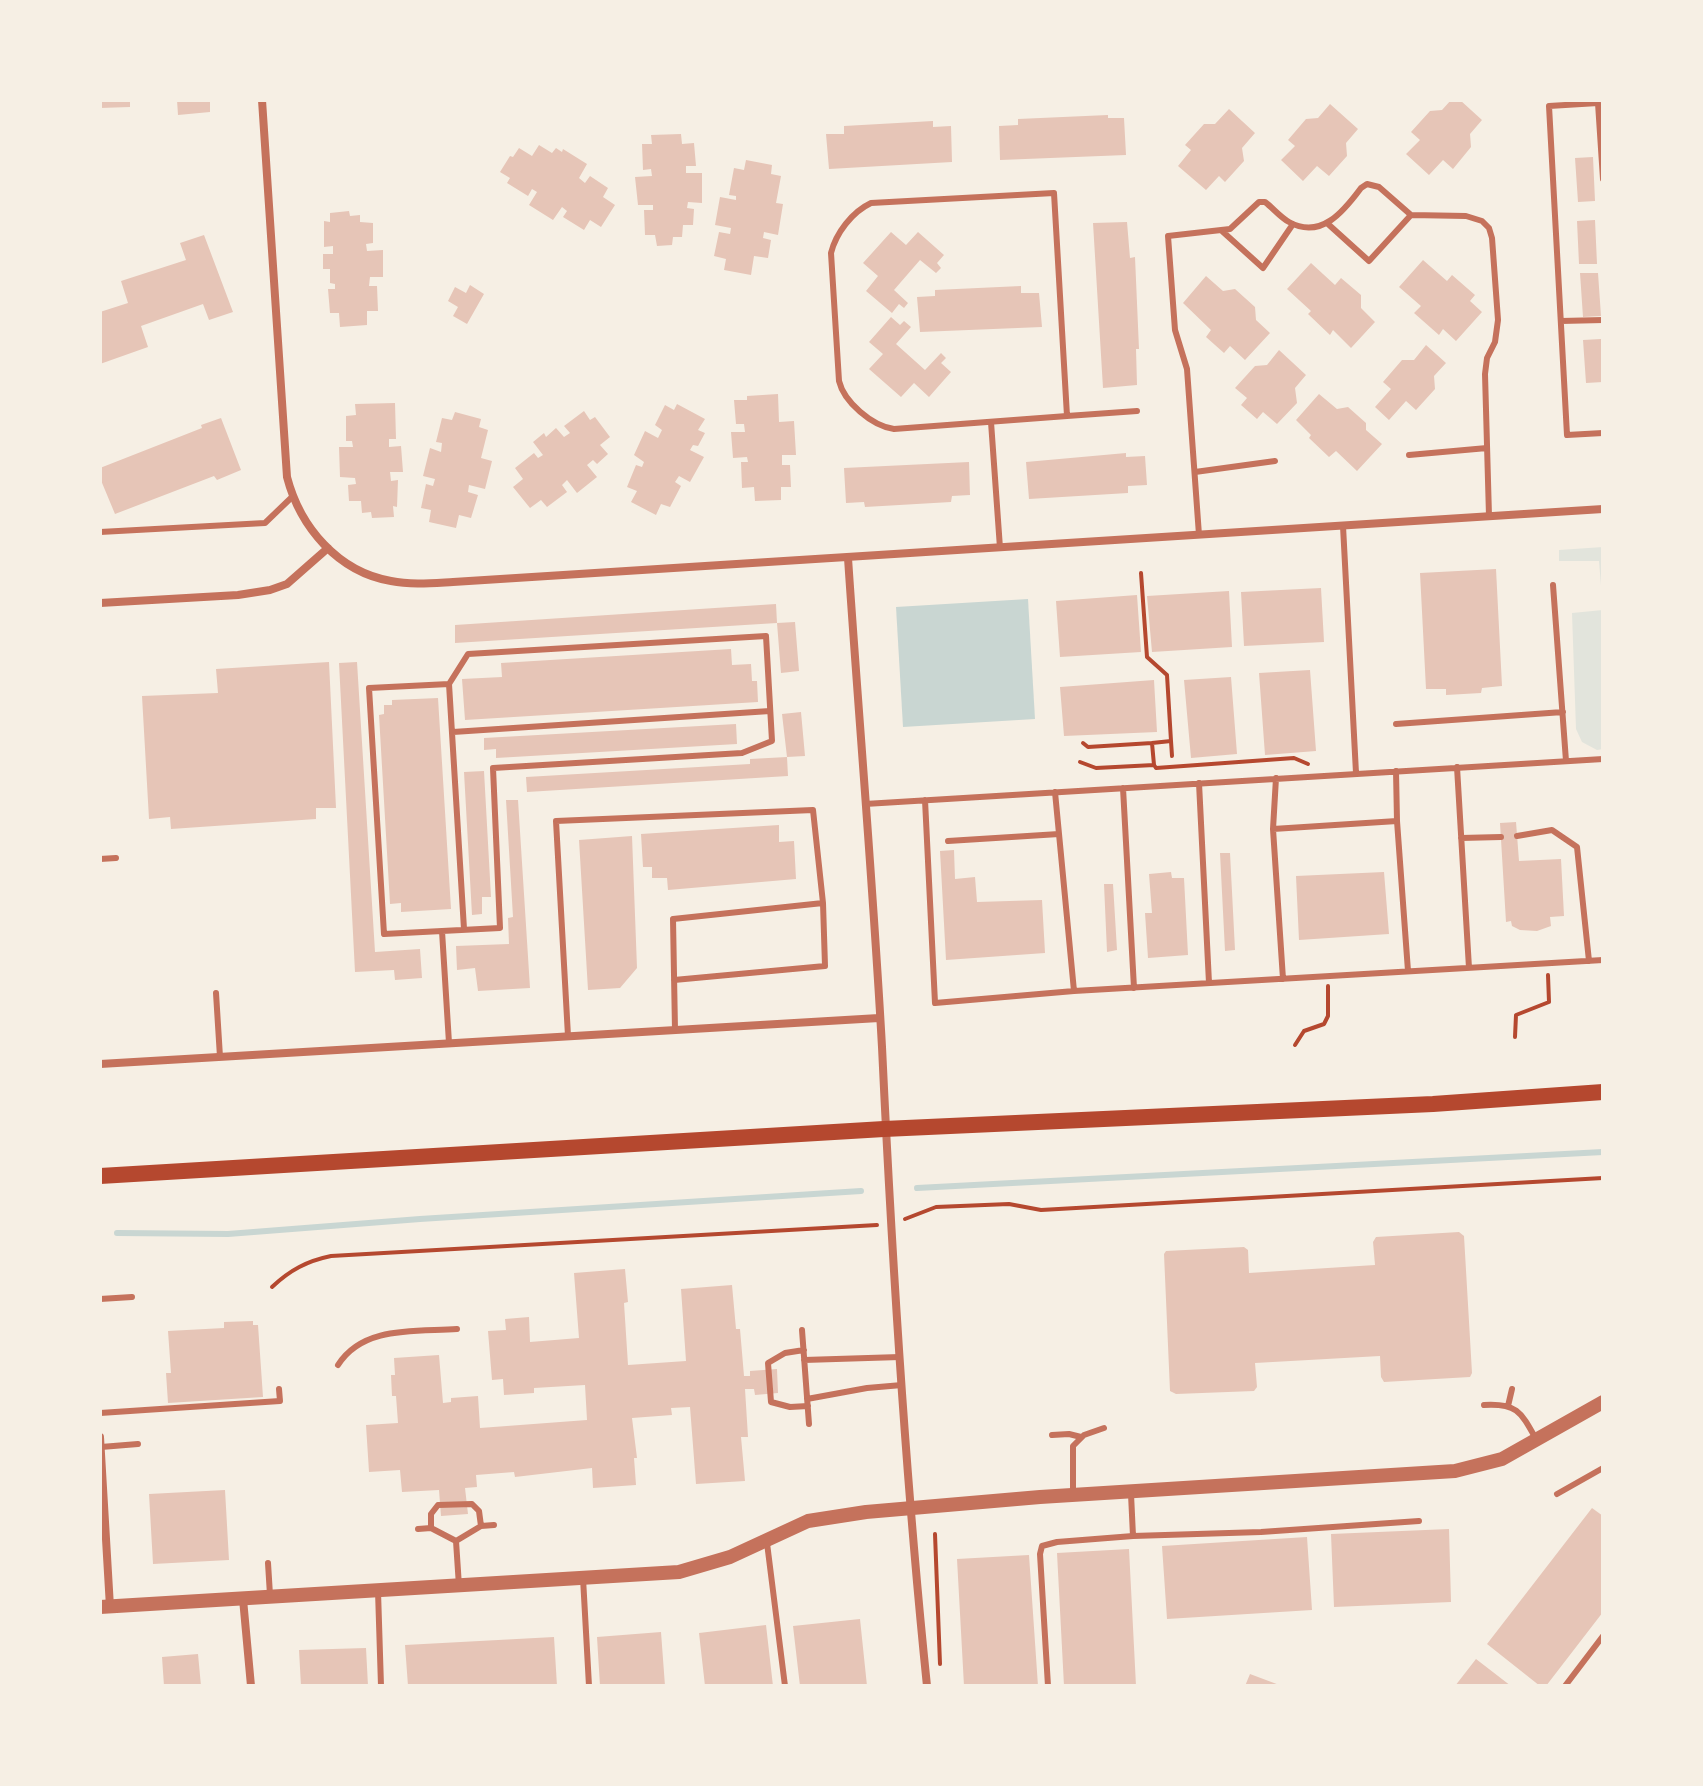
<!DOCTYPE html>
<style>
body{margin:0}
#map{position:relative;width:1703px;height:1786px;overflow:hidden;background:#f6efe4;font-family:"Public Sans",sans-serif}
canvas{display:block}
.frame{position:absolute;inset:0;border:102px solid #f6efe4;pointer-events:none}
</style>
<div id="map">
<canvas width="1703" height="1786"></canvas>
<div class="frame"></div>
</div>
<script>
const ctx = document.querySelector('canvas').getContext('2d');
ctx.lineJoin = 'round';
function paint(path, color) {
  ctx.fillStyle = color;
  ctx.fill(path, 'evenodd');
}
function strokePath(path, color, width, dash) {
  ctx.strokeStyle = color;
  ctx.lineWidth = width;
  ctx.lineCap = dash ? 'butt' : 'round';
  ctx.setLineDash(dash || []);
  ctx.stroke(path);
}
paint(new Path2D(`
 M1603,547V749L1597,750L1582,742L1576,729L1572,613L1603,610L1599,561H1559V550Z`), '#e2e4dc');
paint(new Path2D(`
 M1028,599L1035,719L903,727L896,607Z`), '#c9d6d2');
strokePath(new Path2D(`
 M917,1188L1603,1152
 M117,1233L228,1234L420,1219L861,1191`), '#c9d6d2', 6);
paint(new Path2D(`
 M100,100H130V107L100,108Z
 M177,100H210V112L178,115Z
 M1451,100H1460L1482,120L1470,134L1471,147L1453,169L1443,160L1429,175L1406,154L1420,140L1411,132L1430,111L1442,110Z
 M1330,104L1358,129L1346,143L1347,156L1329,176L1317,166L1303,181L1281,160L1295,146L1288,140L1306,119L1318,118Z
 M1229,109L1255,133L1242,148L1244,161L1225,182L1219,176L1206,190L1178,166L1191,150L1185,145L1204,124H1215Z
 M1108,115V118H1124L1126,155L1000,160L999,126L1018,125V119Z
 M933,121V127L951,126L952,162L829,169L826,134H844V126Z
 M681,134L682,144L694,143L696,166H686V173H702V203L688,202L687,208L694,209L693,225H683L682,237H673L672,245L657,246L655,235H645L644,210H653V205H638L635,177L652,176L651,169L643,170L642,144H652L651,135Z
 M539,145L552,153L556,148L562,152L563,149L587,164L579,178L585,183L590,176L608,188L603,197L615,205L601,227L590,220L584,230L563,217L567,211L562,207L553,220L529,205L537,192L532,189L528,196L507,183L510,178L500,172L510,156L513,157L519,148L532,156Z
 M1593,157L1595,201L1578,202L1575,158Z
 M746,160L772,165L771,174L781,176L776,203L783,204L778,235L764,232L763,238L771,240L768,258L754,256L751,275L724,270L726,259L714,256L719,232L730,234L731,228L715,225L720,197L736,200V196L729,195L734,168L744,170Z
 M349,211L350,216L360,215V222L373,223V243L366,244L367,251L383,250V277H370L369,286H377L378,311H367V325L340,327L339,313H330L328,289H335V284L330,283V269H323V254H333V246L324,247V221L330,222V213Z
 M1595,220L1597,264H1579L1577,221Z
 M1127,222L1130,258L1135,257L1139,349H1136L1137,385L1103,388L1093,223Z
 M891,232L906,245L918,232L944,255L937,263L941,268L936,273L920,260L894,290L908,303L904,308L899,304L892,313L866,291L878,276L863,263Z
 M204,235L233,312L209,320L203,304L141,326L148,347L100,364V312L128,303L121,281L186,260L180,243Z
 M1423,260L1447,281L1452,275L1475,295L1470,301L1482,312L1456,341L1443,329L1439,335L1414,313L1421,306L1399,287Z
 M1311,263L1335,285L1341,278L1361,295V308L1375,322L1351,348L1333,330L1330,335L1308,314L1311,311L1287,289Z
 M1580,273H1598L1601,316L1583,317Z
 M1206,276L1223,291L1235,289L1255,307L1256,320L1270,333L1245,360L1230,346L1224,353L1206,337L1211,330L1183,303Z
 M470,285L484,294L467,324L453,316L458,307L448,301L455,287L466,293Z
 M1021,286V293H1039L1042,327L920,332L917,297L935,296V290Z
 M891,317L900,325L904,321L911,327L896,344L925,370L941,353L946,358L941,363L951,372L929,397L914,383L901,397L869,369L883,354L869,342Z
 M1601,339L1603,382L1586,383L1583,340Z
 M1426,345L1446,363L1434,376L1435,389L1416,410L1406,401L1389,420L1375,407L1391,389L1383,382L1402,360H1414Z
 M1279,350L1306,375L1295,388L1297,403L1277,424L1263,412L1257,419L1241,405L1247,398L1235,388L1255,366L1267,365Z
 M778,394L779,422L794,421L796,455H782V465H790L791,487H781V500L755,501L754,487L742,488L741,462H748L747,457L733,458L731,432H745L744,424H736L734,400H747V396Z
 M1319,394L1337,409L1348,407L1366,423V430L1382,444L1357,471L1336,451L1329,457L1309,438L1311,435L1296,420Z
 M395,403L396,439H389V447L401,446L403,472H390L391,481L398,480L397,507L393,506L394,517L372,518L371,512L362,513L361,501H349L348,485L356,484L355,478L340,477L339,447H353L352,441H346V416L356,415L355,404Z
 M677,404L705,419L698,430L705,433L698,446L693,445L690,450L704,457L690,482L679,476L675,482L681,486L670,507L661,504L656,515L631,502L637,491L627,487L636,465L642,467L644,462L634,455L645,431L658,438L662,430L655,425L665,405L674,410Z
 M584,411L590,420L595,417L610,437L600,445L608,454L597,464L593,460L587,465L597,477L577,493L567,480L562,485L567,492L547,507L541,500L530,508L513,487L523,479L515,468L534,453L538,458L543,455L533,442L544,433L546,437L556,428L564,437L570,433L564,426Z
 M455,412L481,419L479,427L488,430L481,458L492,461L485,489L469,485L468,492L478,495L471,518L459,515L456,528L429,522L431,510L421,508L426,484L433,486L435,479L423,476L430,448L441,452L442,443L436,442L442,418L452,420Z
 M221,418L241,470L217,480L214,476L115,514L100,478V468L202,428L201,425Z
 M1126,453V457L1145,456L1147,485L1128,486V493L1029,499L1026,462Z
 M969,462L970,495L952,496L951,502L865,507L864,502L846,503L844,468Z
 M1496,569L1502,686L1482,688L1481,693L1446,695V689H1426L1420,573Z
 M1321,588L1324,642L1244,646L1241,592Z
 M1229,591L1232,647L1152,652L1147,596Z
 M1137,595L1141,652L1060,657L1056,601Z
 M776,604L777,623L795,622L799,671L781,673L777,623L455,643V625Z
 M731,649L732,665L751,664L752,681H757L758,702L465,720L462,679L502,677L501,663Z
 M329,662L336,808H316V819L171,829L170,817L149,819L142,696L218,693L216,669Z
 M357,662L375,952L420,949L422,978L395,980L394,970L355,972L339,663Z
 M1310,670L1316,751L1265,755L1259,673Z
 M1231,677L1237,754L1191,758L1184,680Z
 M1154,680L1157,732L1064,736L1060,687Z
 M438,698L451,909L401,912V903L390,904L379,715L384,714V705H392V700Z
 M801,712L805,756L787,757L788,776L527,792L526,777L750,764V759L787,757L782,714Z
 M736,724L737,744L496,758V749L484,750V738Z
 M484,771L491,897H482V914L472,915L464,772Z
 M506,800H518L530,988L478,991L475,968L457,970L456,946L509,944L508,918L513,917Z
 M1516,822L1519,861L1561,859L1564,916L1550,917L1551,926L1537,931L1520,930L1512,926L1511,921L1506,922L1500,823Z
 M779,825V842L794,841L796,879L668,890L667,878H652V867H643L641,834Z
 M632,836L637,968L620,988L588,990L579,840Z
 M954,850L955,879L975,877L977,902L1042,900L1045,953L946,960L940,851Z
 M1220,853H1230L1235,950L1225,951Z
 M1171,872L1172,878H1184L1188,955L1148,958L1145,913H1152L1149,874Z
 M1384,872L1389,934L1299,940L1296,876Z
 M1104,884H1113L1117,950L1107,952Z
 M1459,1232L1464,1236L1472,1373L1470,1377L1384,1382L1381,1377L1380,1356L1255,1363L1257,1387L1254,1391L1176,1394L1170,1391L1164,1254L1166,1251L1244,1247L1248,1250L1249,1273L1375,1265L1373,1242L1376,1237Z
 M625,1269L628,1302L624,1303L628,1365L686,1361L681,1289L732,1285L736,1329H740L744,1376H750V1371L777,1369L778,1393L755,1395L754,1389H745L748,1437H741L745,1481L696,1484L690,1407L671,1408L672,1415L632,1418L637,1458H634L636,1485L593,1488L592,1468L515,1477L514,1472L476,1475L477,1487L465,1488L468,1514L441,1516L439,1490L402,1492L400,1470L369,1472L366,1425L398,1423L396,1396H392L391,1375H395L394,1358L439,1355L443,1403L451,1402V1398L478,1396L480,1428L587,1420L585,1385L534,1388V1393L504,1395L503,1379L492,1380L488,1331L506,1330L505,1319L529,1317L530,1342L579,1338L574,1273Z
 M253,1321V1325H258L263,1397L168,1403L166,1373H171L168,1331L224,1328V1322Z
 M225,1490L229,1560L153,1564L149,1494Z
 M1592,1508L1603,1516V1612L1546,1686H1540L1487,1644Z
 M1449,1529L1451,1602L1334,1607L1331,1534Z
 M1307,1537L1312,1610L1167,1619L1162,1546Z
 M1129,1549L1136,1686H1064L1057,1553Z
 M1029,1555L1038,1686H964L957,1559Z
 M860,1619L867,1686H800L793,1626Z
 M766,1625L773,1686H705L699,1633Z
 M661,1632L665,1686H600L597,1637Z
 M554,1637L557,1686H408L405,1645Z
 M366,1648L368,1686H301L299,1650Z
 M198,1654L201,1686H164L162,1657Z
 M1476,1659L1511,1686H1455Z
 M1250,1674L1282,1686H1245Z`), '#e6c5b7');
strokePath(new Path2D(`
 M1141,573L1147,657L1167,675L1171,741L1152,743
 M1171,741L1172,756
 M1080,762L1096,768L1154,765L1152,743L1088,747L1083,743
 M1154,765L1156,768L1294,758L1308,764
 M1515,1037L1516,1015L1549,1002L1548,975
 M1295,1045L1304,1031L1324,1024L1328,1016V986
 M905,1219L936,1207L1009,1204L1041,1210L1603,1178
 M272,1287C290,1270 307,1261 331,1256L877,1225
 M935,1534L940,1664`), '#b5482f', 4);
strokePath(new Path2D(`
 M1603,179L1598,103L1549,106L1567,435L1603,433
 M1054,193L1067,416L894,429C872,426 844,402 839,381L831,253C836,233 852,212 871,203Z
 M1328,224L1369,261L1411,215
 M1222,231L1263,268L1293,224
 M1561,321L1603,320
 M1067,416L1137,411
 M991,422L1000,548
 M1409,455L1487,448
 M1195,472L1275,461
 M1343,526L1356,773
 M100,532L265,523L292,497
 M1199,535L1187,369L1175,330L1168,236L1230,229L1259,202H1265C1273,208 1280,217 1289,222C1321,240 1344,211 1361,188L1367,184L1379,187L1411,215L1466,216L1482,221L1489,228L1492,238L1498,320L1495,342L1487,358L1485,374L1489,516
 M1553,585L1566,761
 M449,684L464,929
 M1396,724L1563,712
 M453,732L770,711
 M1457,767L1469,968
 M1276,778L1273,829L1283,979
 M1199,783L1209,983
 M1123,788L1134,988
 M1055,792L1074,991L1603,960
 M925,800L935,1003L1074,991
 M865,804L1603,759
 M1397,821L1408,971
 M1273,829L1397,821L1396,771
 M1517,836L1552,830L1577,847L1589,961
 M1461,838L1501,837
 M948,841L1059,834
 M100,859L116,858
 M442,931L500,928L493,768L742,753L772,741L766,636L468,654L449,684L369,688L384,934L442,931L449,1043
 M674,980L825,966L823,903L673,919L675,1030
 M216,993L220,1057
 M568,1036L556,821L813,810L823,903
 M100,1299L132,1297
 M802,1330L809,1424
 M804,1350L785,1353L768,1363L771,1402L790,1407L808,1406
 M804,1360L900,1357
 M338,1365C363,1325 417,1332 457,1329
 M807,1399L867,1388L902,1385
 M1484,1405C1517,1403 1521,1412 1536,1439
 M1508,1406L1512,1389
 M100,1413L280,1401L279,1389
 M1052,1435L1069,1434L1081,1437
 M101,1447L138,1444
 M1131,1494L1133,1536L1261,1532L1419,1521
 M1557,1494L1603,1468
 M1073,1495V1446L1084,1435L1104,1428
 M431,1528V1514L438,1505L472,1504L479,1511L481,1526
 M418,1529L431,1528L456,1541L459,1586
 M456,1541L481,1526L494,1525
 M767,1543L785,1686
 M268,1563L270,1595
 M583,1578L589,1686
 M378,1591L381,1686
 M1048,1686L1040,1554L1042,1546L1057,1542L1133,1536
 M1565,1686L1603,1636`), '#c5725c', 6);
strokePath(new Path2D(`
 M262,100L287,477C300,527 338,572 391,581C411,585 433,583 453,582L1603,509
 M848,558C859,721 873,884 882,1047C892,1260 905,1473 927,1686
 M100,603L238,595L270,590L287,584L328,548
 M100,1064L879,1018
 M100,1437L110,1607
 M243,1599L251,1686`), '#c5725c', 8);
strokePath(new Path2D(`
 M100,1607L679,1572L730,1557L808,1521L866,1512L1040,1497L1455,1471L1502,1459L1603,1402`), '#c5725c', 14);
strokePath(new Path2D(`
 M100,1176L884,1129L1433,1104L1603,1092`), '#b5482f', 16);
</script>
